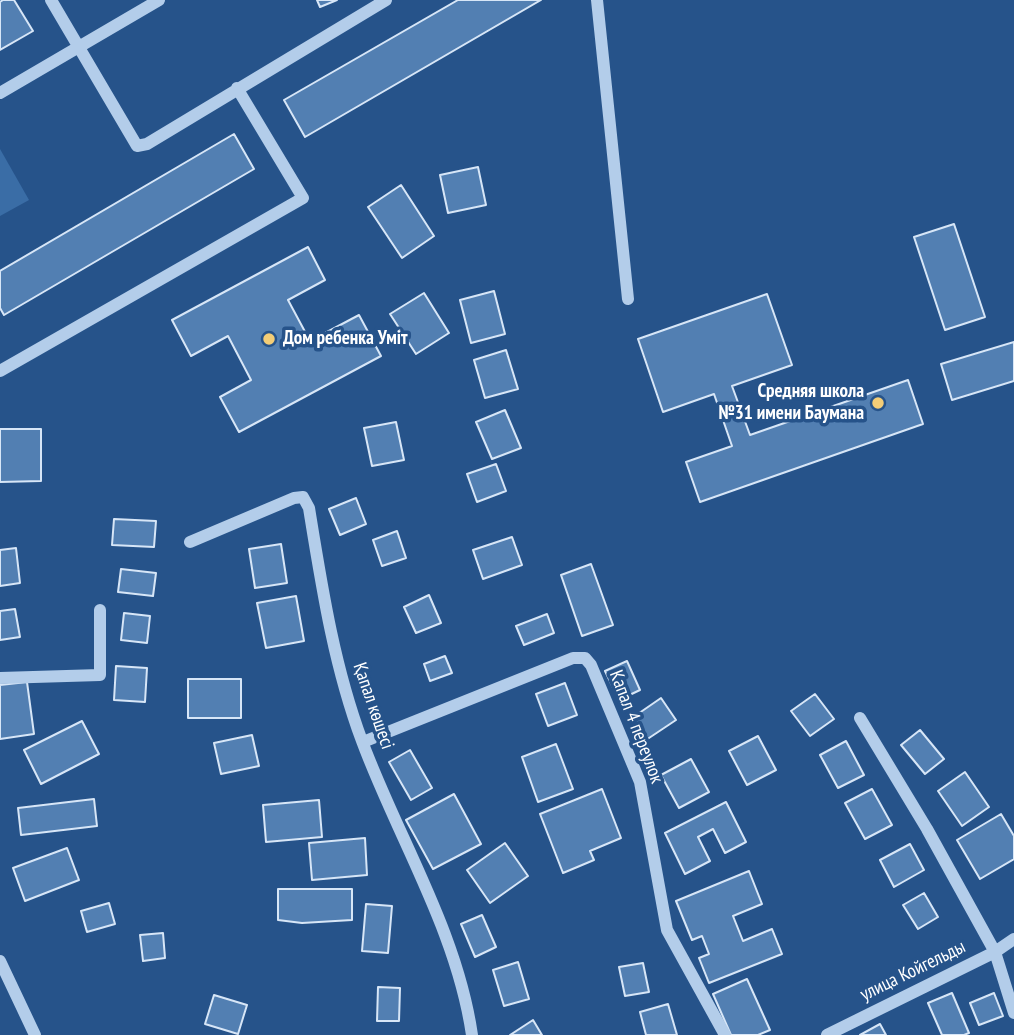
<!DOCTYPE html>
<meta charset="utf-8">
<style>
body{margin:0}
canvas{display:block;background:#26538a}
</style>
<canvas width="1014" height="1035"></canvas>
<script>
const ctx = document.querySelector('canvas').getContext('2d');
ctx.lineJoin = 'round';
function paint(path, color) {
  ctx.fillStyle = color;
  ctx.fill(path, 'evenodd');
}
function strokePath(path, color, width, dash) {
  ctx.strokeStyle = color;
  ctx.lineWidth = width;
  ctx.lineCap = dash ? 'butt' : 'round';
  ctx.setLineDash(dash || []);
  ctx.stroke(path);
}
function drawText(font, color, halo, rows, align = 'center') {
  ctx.font = font + ' "PT Sans Narrow",sans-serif';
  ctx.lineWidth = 7;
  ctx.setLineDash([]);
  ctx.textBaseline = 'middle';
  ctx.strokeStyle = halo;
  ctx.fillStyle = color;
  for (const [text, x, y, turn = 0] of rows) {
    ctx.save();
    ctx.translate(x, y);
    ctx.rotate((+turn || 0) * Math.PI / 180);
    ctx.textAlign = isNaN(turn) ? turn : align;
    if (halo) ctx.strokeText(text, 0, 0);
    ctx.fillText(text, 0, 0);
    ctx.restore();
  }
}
paint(new Path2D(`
 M0,149L29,200L0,216Z`), '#3a6da6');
const building = new Path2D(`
 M3,0H14L33,31L0,50V2Z
 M317,0H337L320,7Z
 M458,0H541L305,137L284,100Z
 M234,134L254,169L4,315L0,308V271Z
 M478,167L486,205L448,213L440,175Z
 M401,185L434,236L402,258L368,207Z
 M954,224L985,317L945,330L914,237Z
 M308,247L325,280L288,300L310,341L359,315L381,356L239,432L220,397L251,380L228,336L191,356L172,320Z
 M494,291L505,334L471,343L460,300Z
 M424,293L449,333L416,354L390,314Z
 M767,294L792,365L732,386L750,435L908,380L923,424L700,502L686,462L732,446L714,394L663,412L638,339Z
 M1014,342V381L952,400L941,364Z
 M506,350L518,389L485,398L474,360Z
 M505,410L521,448L492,459L476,422Z
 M396,422L404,460L372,466L364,428Z
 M0,429H41V481L0,482Z
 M496,464L506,491L477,502L467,474Z
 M356,498L366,524L340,535L329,509Z
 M114,519L156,521L154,547L112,545Z
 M397,531L406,558L382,566L373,540Z
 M512,537L522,565L483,579L473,550Z
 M281,544L287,583L255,588L249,549Z
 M16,548L20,583L0,586V550Z
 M591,564L613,625L582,636L561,575Z
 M121,569L156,573L153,596L118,592Z
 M429,595L441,623L416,633L404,607Z
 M296,596L304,641L266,648L257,603Z
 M15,609L20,637L0,640V611Z
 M124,613L150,616L147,643L121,640Z
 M547,614L554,633L524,645L516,626Z
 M445,656L452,673L430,681L424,664Z
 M627,661L640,690L619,700L605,671Z
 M116,666L147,668L145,702L114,700Z
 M188,679H241V718H188Z
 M27,682L34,734L0,739V685Z
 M565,683L577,715L548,726L536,694Z
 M815,694L834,719L810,736L791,711Z
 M661,698L676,720L646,740L632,718Z
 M82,721L99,754L41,784L24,750Z
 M920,730L944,759L925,774L901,745Z
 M252,735L259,766L221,774L214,743Z
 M758,736L776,770L747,785L729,751Z
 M846,741L864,775L838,788L820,755Z
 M556,744L573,789L538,802L522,757Z
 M410,750L432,788L411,800L389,762Z
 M691,759L709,792L679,808L661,775Z
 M965,772L989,807L962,826L938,791Z
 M602,789L621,838L590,851L594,860L563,873L540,814Z
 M872,789L892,825L865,839L845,803Z
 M454,794L481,844L433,869L406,820Z
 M94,799L97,826L21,835L18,808Z
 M319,800L322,837L266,842L263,805Z
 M726,802L746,842L725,853L713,829L698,837L710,861L685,874L665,833Z
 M1001,814L1014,836V859L980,879L957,840Z
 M365,838L367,875L312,880L309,843Z
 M505,843L528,876L490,903L467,870Z
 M910,844L924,870L894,887L880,860Z
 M67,848L79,880L25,901L13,868Z
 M749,871L762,904L733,916L743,941L772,929L782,954L709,983L699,958L709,954L702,936L692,940L676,901Z
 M278,889H352V920L302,923L278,920Z
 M924,893L938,917L918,929L903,905Z
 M109,903L115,924L87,932L81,911Z
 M366,904L392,906L388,953L362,951Z
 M482,915L496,947L475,957L461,924Z
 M163,933L165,958L143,961L140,935Z
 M518,962L529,999L504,1006L493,970Z
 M643,963L649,992L625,996L619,967Z
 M747,979L770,1030L758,1035H731L713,994Z
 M378,987L400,988L399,1021H377Z
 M952,993L969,1033L964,1035H942L928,1003Z
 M994,993L1003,1016L979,1025L970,1003Z
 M214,995L247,1005L238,1034L205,1024Z
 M668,1004L677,1035H646L640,1012Z
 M533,1020L542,1035H510Z
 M880,1024L886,1035H860Z`);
paint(building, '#527fb2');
strokePath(building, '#d7e6f7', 2);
strokePath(new Path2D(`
 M51,0L137,146L147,144L386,0
 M597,0L628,299
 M0,93L159,0
 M0,371L303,198L237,88
 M190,542L294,498L303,497L309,508C322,588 334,666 362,741C398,838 457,931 472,1035
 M0,678L100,675V610
 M860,718L927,829L995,952L1014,1013
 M363,742L573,658H585L591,665L640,782L667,930L725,1035
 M0,961L35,1035
 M827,1035L995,952L1014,939`), '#b3cdea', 12);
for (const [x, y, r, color] of [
 [269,339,7,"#f3cd77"],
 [878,403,7,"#f3cd77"]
]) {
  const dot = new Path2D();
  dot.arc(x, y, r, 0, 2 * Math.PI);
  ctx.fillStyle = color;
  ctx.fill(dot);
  strokePath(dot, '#26538a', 2.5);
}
drawText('bold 19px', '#fff', '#26538a', [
 ["Дом ребенка Умiт",283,339],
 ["Средняя школа",864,392,"right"],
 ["№31 имени Баумана",864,414,"right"]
], 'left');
drawText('19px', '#fff', '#26538a', [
 ["Қапал көшесі",373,706,71],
 ["Капал 4 переулок",636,727,69],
 ["улица Койгельды",913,971,-26]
]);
</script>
